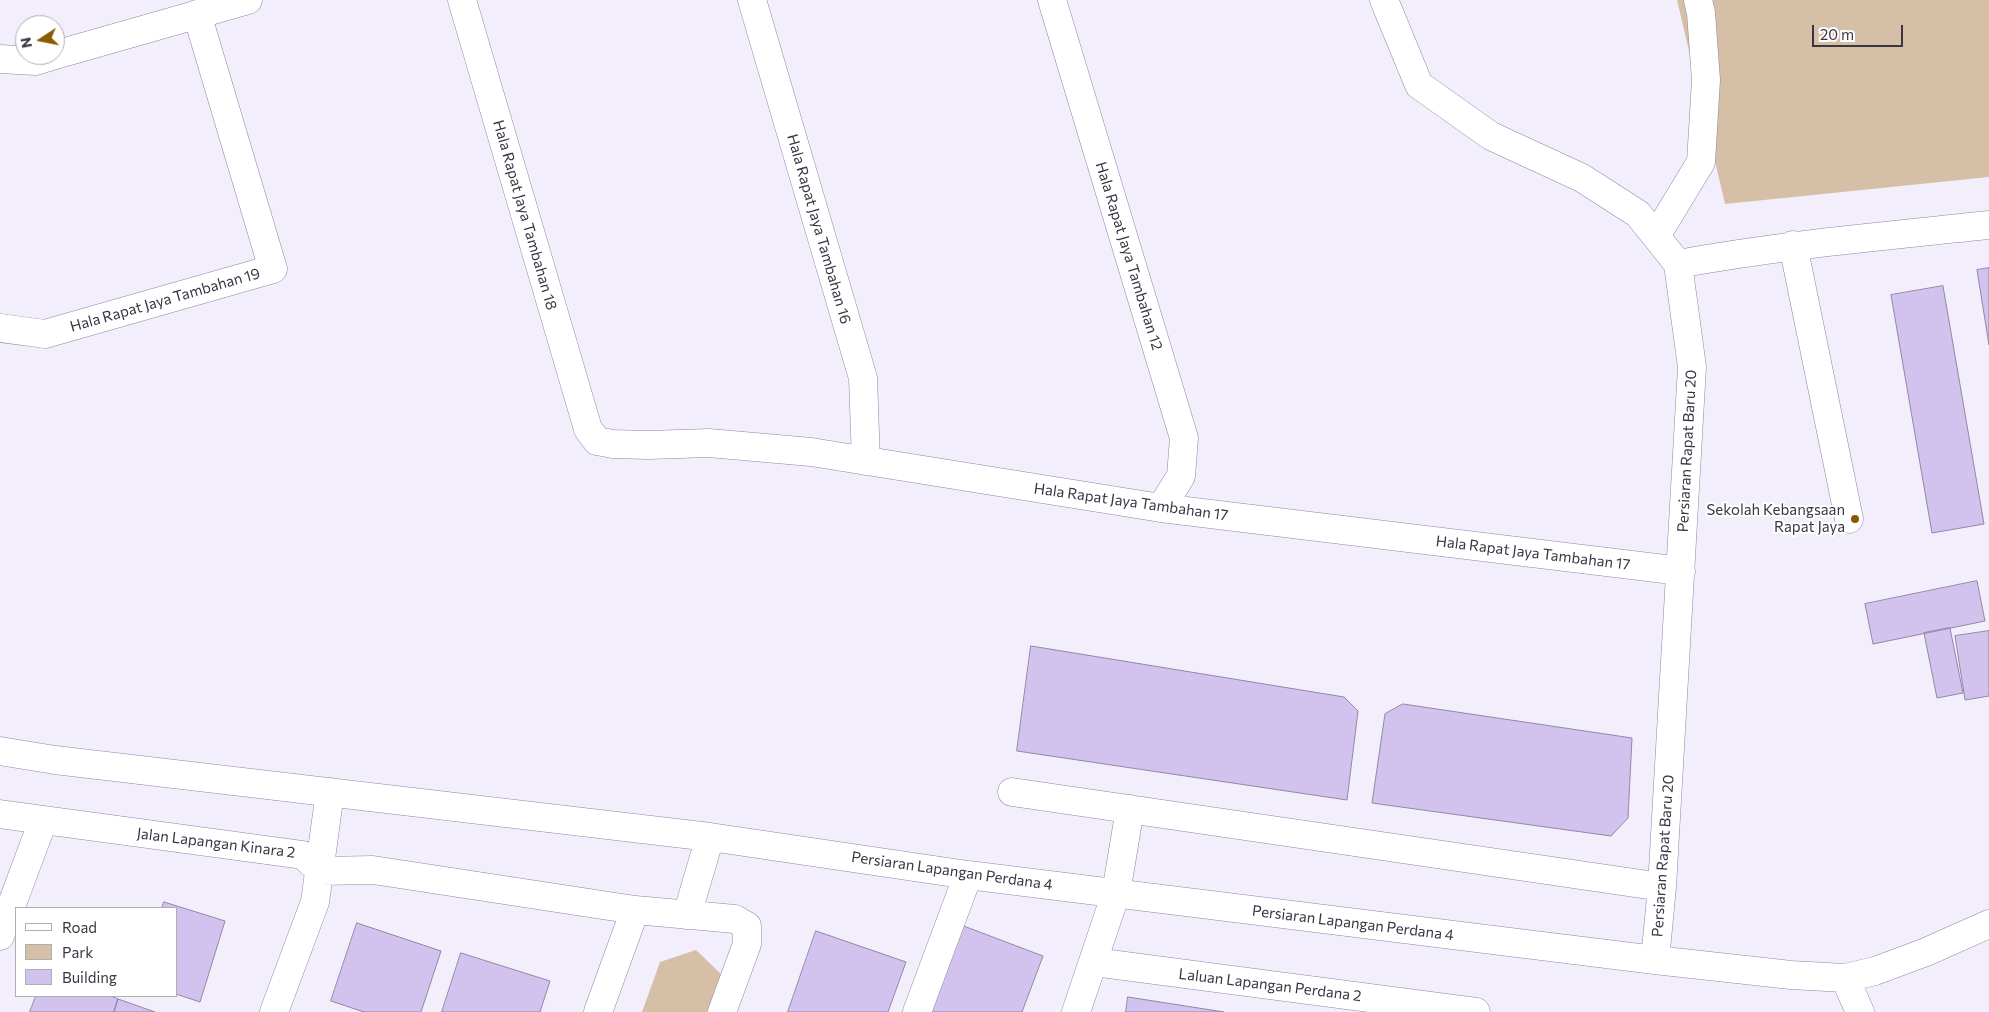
<!DOCTYPE html>
<style>
body{margin:0}
#map{position:relative;width:1989px;height:1012px;overflow:hidden;background:#f3eefc;font-family:Commissioner,sans-serif}
canvas{display:block}
.legend{position:absolute;left:15px;top:907px;width:162px;height:90px;box-sizing:border-box;background:#fff;border:1px solid #b0aeb3;margin:0;padding:6px 9px;list-style:none;font-size:15px;color:#3a3542}
.legend li{display:flex;align-items:center;gap:10px;height:25px}
.legend b{width:25px;border:1px solid #b0aeb3}
.north{position:absolute;left:15px;top:15px;width:50px;height:50px;box-sizing:border-box;background:#fff;border:1px solid #b0aeb3;border-radius:50%;rotate:259deg;font-size:14px;font-weight:700;line-height:20px;text-align:center;color:#3a3542}
.north::after{content:'';display:block;margin:auto;width:18px;height:22px;background:#8b5903;clip-path:polygon(50% 0,100% 100%,50% 72%,0 100%)}
.scale{position:absolute;left:1812px;top:25px;width:91px;height:22px;box-sizing:border-box;border:2px solid #3a3542;border-top:0;padding-left:6px;font-size:15px;line-height:18px;white-space:nowrap;color:#3a3542;-webkit-text-stroke:4px #fff;paint-order:stroke}
</style>
<div id="map">
<canvas width="1989" height="1012"></canvas>
<ul class="legend">
<li><b style="height:6px;background:#fff"></b>Road</li>
<li><b style="height:14px;background:#d5c0a7"></b>Park</li>
<li><b style="height:14px;background:#d1c2ee"></b>Building</li>
</ul>
<div class="north">N</div>
<div class="scale">20 m</div>
</div>
<script>
const ctx = document.querySelector('canvas').getContext('2d');
ctx.lineJoin = 'round';
function paint(path, color) {
  ctx.fillStyle = color;
  ctx.fill(path, 'evenodd');
}
function strokePath(path, color, width, dash) {
  ctx.strokeStyle = color;
  ctx.lineWidth = width;
  ctx.lineCap = dash ? 'butt' : 'round';
  ctx.setLineDash(dash || []);
  ctx.stroke(path);
}
function drawText(font, color, halo, rows, align = 'center') {
  ctx.font = font + ' Commissioner,sans-serif';
  ctx.lineWidth = 4;
  ctx.setLineDash([]);
  ctx.textBaseline = 'middle';
  ctx.strokeStyle = halo;
  ctx.fillStyle = color;
  for (const [text, x, y, turn = 0] of rows) {
    ctx.save();
    ctx.translate(x, y);
    ctx.rotate((+turn || 0) * Math.PI / 180);
    ctx.textAlign = isNaN(turn) ? turn : align;
    if (halo) ctx.strokeText(text, 0, 0);
    ctx.fillText(text, 0, 0);
    ctx.restore();
  }
}
paint(new Path2D(`
 M1677,0H1989V177L1725,204Z
 M696,950L721,974L707,1012H642L660,962Z`), '#d5c0a7');
const building = new Path2D(`
 M1989,268V345L1977,270Z
 M1943,286L1984,524L1932,533L1891,295Z
 M1977,581L1985,621L1873,644L1865,604Z
 M1950,628L1963,693L1937,698L1924,633Z
 M1989,631V696L1965,700L1955,636Z
 M1031,646L1344,697L1358,711L1347,800L1017,751Z
 M1403,704L1632,738L1628,818L1611,836L1372,803L1385,714Z
 M164,902L225,921L200,1002L176,994V908H162Z
 M357,923L441,951L421,1012H364L331,1001Z
 M961,925L1043,956L1022,1012H929Z
 M816,931L906,962L888,1012H788Z
 M461,953L550,981L540,1012H442Z
 M36,996H111L118,999L114,1012H30Z
 M1128,997L1224,1012H1126Z
 M118,999L155,1012H114Z`);
paint(building, '#d1c2ee');
strokePath(building, '#9287a6', 1);
const minor = new Path2D(`
 M462,0L588,429L597,441L613,444L648,445L709,443L811,452L1161,508L1681,571
 M752,0L863,378L866,461
 M1052,0L1184,438L1181,476L1161,508
 M1384,0L1419,85L1491,136L1582,178L1638,214L1678,264L1692,367L1662,887L1655,960
 M55,55L248,0
 M0,59L35,61L55,55
 M1656,236L1701,162L1706,80L1701,13L1698,0
 M1793,245L1849,519
 M1678,264C1781,245 1885,236 1989,225
 M0,328L45,334L273,269L197,14
 M0,751L55,760L710,837L968,875L1655,960L1791,975L1845,978L1875,971L1926,952L1989,924
 M1012,792L1662,887
 M0,814L303,855L320,871L373,870L635,910
 M687,915L710,837
 M0,936L43,821
 M1094,962L1476,1012
 M1845,978L1860,1012
 M274,1012L315,902L330,792
 M598,1012L635,910L735,919L747,926V944L722,1012
 M917,1012L968,875
 M1076,1012L1116,893L1130,809`);
strokePath(minor, '#9085a4', 29);
strokePath(minor, '#fff', 28);
for (const [x, y, r, color] of [
 [1855,519,5,"#8b5903"]
]) {
  const dot = new Path2D();
  dot.arc(x, y, r, 0, 2 * Math.PI);
  ctx.fillStyle = color;
  ctx.fill(dot);
  strokePath(dot, '#fff', 2);
}
drawText('15px', '#3a3542', '#fff', [
 ["Hala Rapat Jaya Tambahan 18",525,215,74],
 ["Hala Rapat Jaya Tambahan 16",819,229,74],
 ["Hala Rapat Jaya Tambahan 12",1129,256,73],
 ["Hala Rapat Jaya Tambahan 19",165,300,-16],
 ["Persiaran Rapat Baru 20",1687,451,-87],
 ["Hala Rapat Jaya Tambahan 17",1131,502,8],
 ["Hala Rapat Jaya Tambahan 17",1533,553,7],
 ["Jalan Lapangan Kinara 2",216,843,7],
 ["Persiaran Rapat Baru 20",1663,856,-86],
 ["Persiaran Lapangan Perdana 4",952,871,8],
 ["Persiaran Lapangan Perdana 4",1353,923,7],
 ["Laluan Lapangan Perdana 2",1270,985,7]
]);
drawText('15px', '#3a3542', '#fff', [
 ["Sekolah Kebangsaan",1845,510],
 ["Rapat Jaya",1845,527]
], 'right');
</script>
